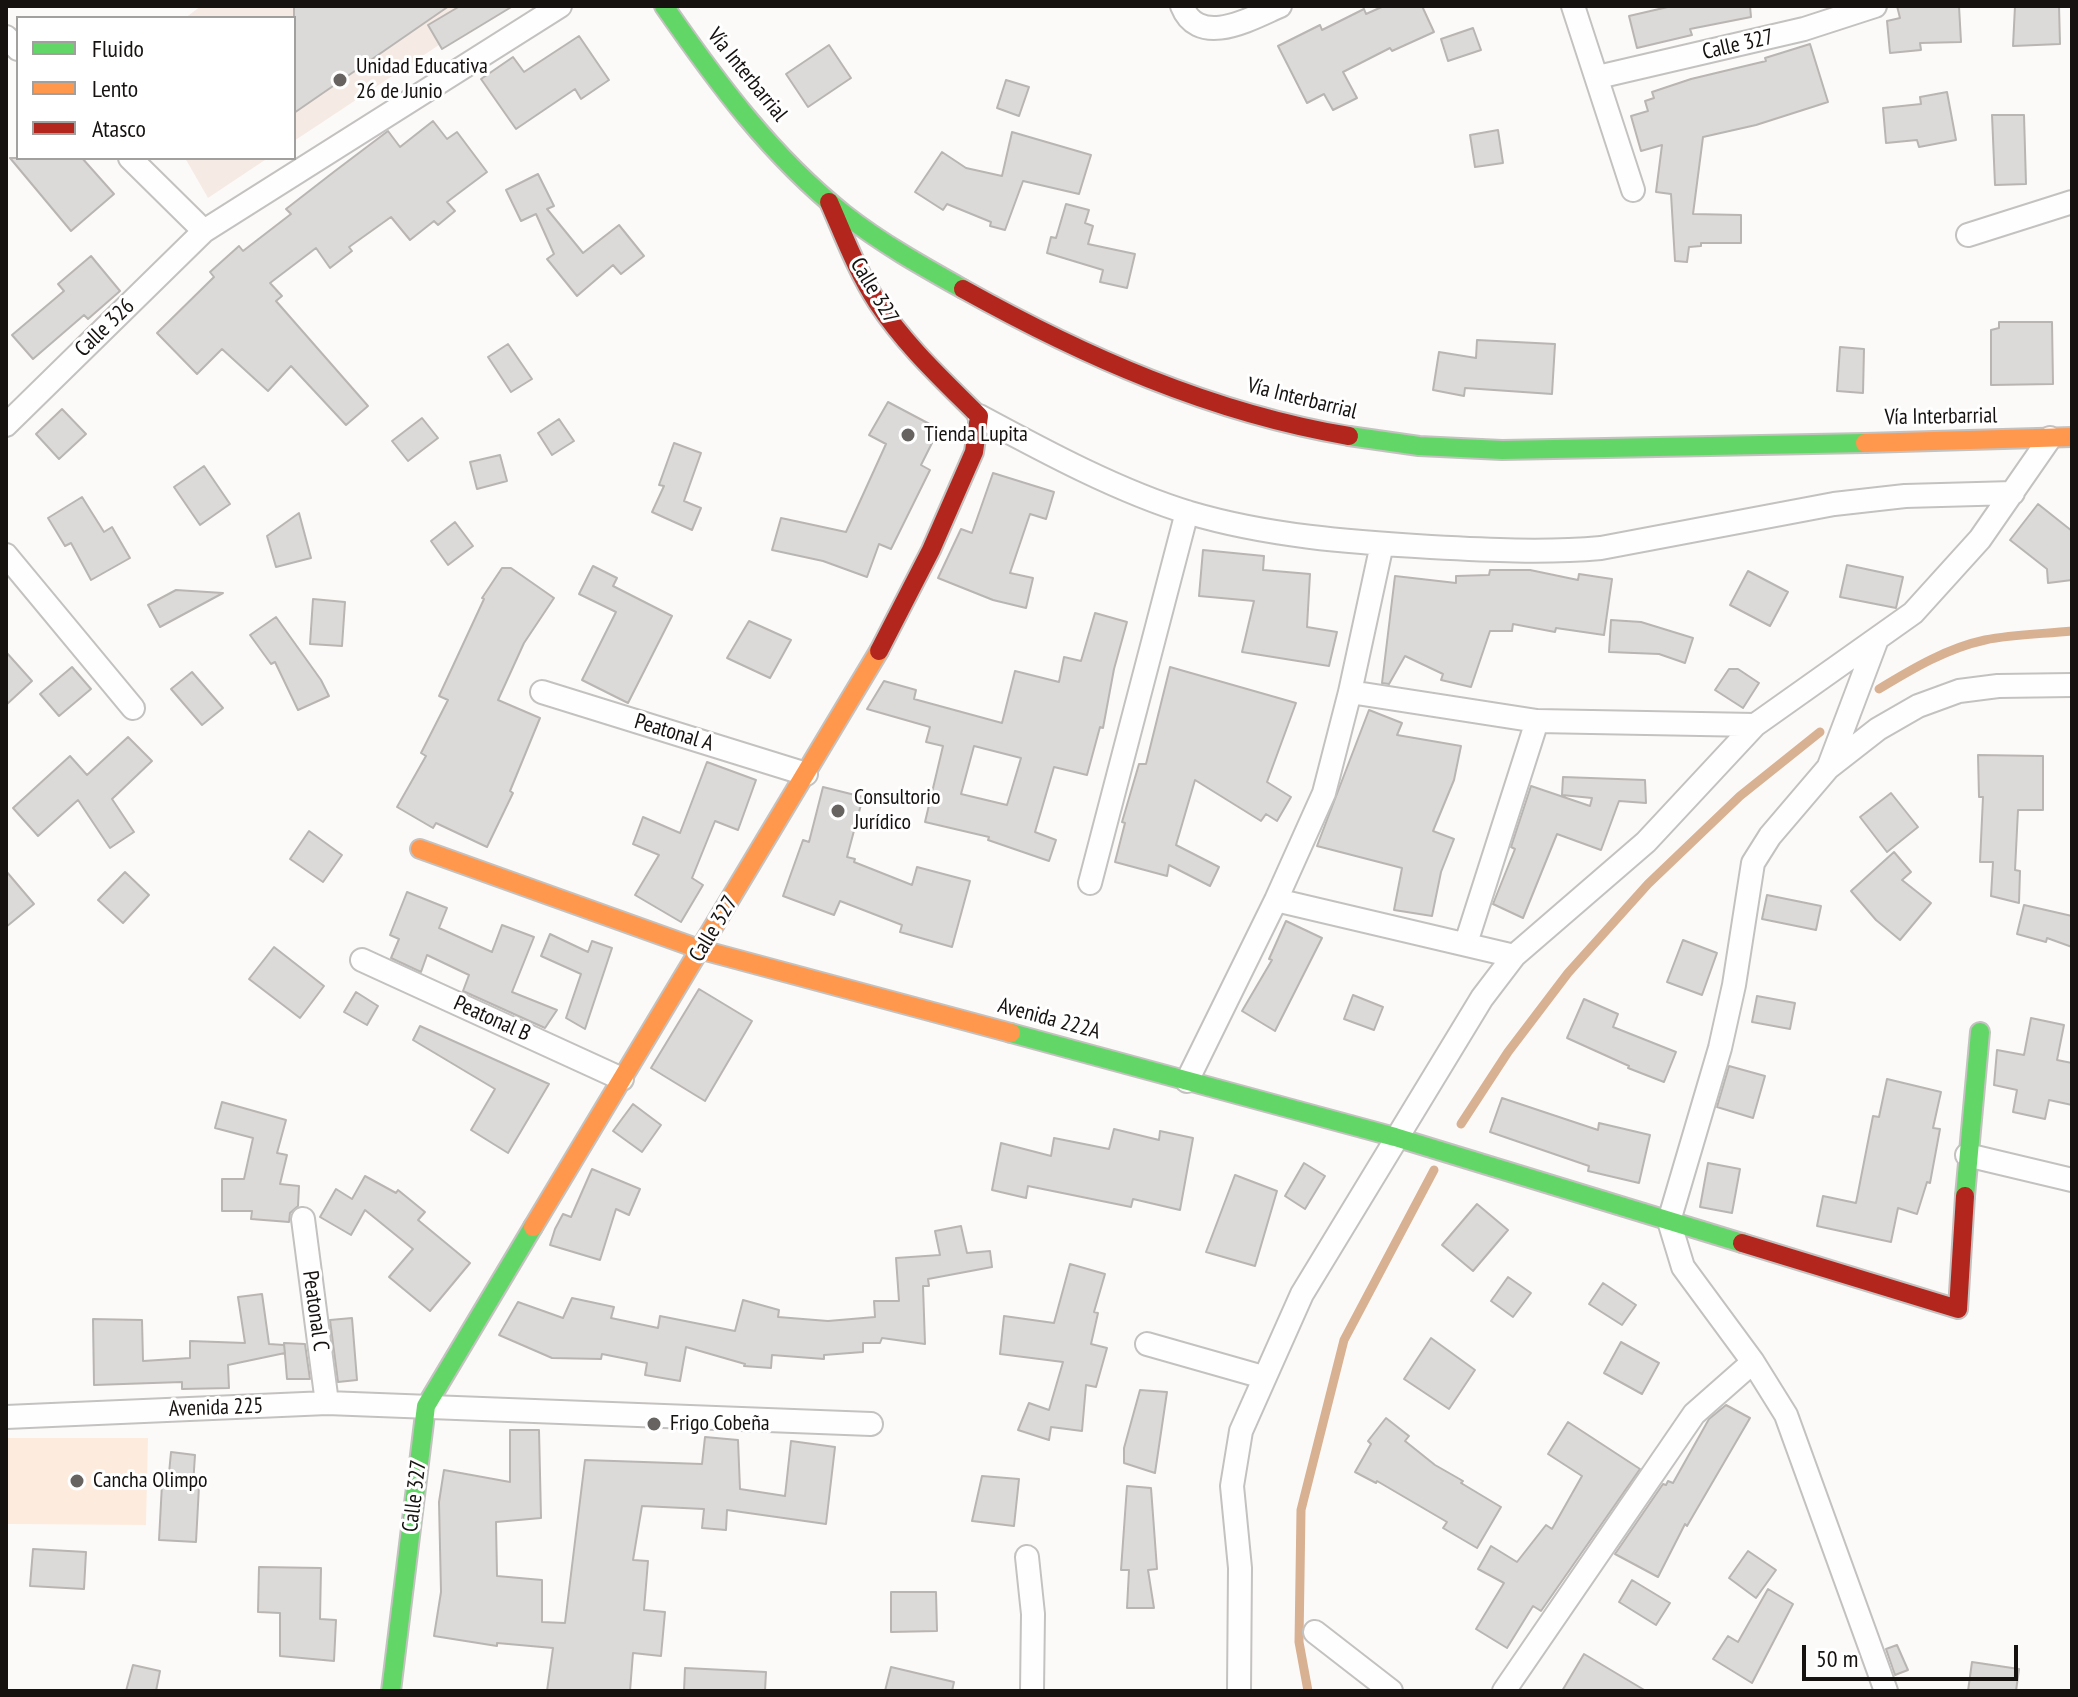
<!DOCTYPE html>
<meta charset="utf-8">
<style>
body{margin:0}
#map{position:relative;width:2078px;height:1697px;overflow:hidden;background:#fcfaf8;font-family:"PT Sans Narrow",sans-serif}
canvas{display:block}
.frame{position:absolute;inset:0;border:8px solid #151210;pointer-events:none}
.legend{position:absolute;left:16px;top:16px;width:280px;height:144px;box-sizing:border-box;background:#fff;border:2px solid #a1a09f;margin:0;padding:10px 14px;list-style:none;font-size:24px;color:#151210}
.legend li{display:flex;align-items:center;gap:16px;height:40px}
.legend b{width:40px;border:2px solid #a1a09f}
.scale{position:absolute;left:1802px;top:1645px;width:216px;height:36px;box-sizing:border-box;border:4px solid #151210;border-top:0;padding-left:10px;font-size:24px;line-height:28px;white-space:nowrap;color:#151210;-webkit-text-stroke:6px #fff;paint-order:stroke}
</style>
<div id="map">
<canvas width="2078" height="1697"></canvas>
<div class="frame"></div>
<ul class="legend">
<li><b style="height:10px;background:#63d668"></b>Fluido</li>
<li><b style="height:10px;background:#ff974d"></b>Lento</li>
<li><b style="height:10px;background:#b3261e"></b>Atasco</li>
</ul>
<div class="scale">50 m</div>
</div>
<script>
const ctx = document.querySelector('canvas').getContext('2d');
ctx.lineJoin = 'round';
function paint(path, color) {
  ctx.fillStyle = color;
  ctx.fill(path, 'evenodd');
}
function strokePath(path, color, width, dash) {
  ctx.strokeStyle = color;
  ctx.lineWidth = width;
  ctx.lineCap = dash ? 'butt' : 'round';
  ctx.setLineDash(dash || []);
  ctx.stroke(path);
}
function drawText(font, color, halo, rows, align = 'center') {
  ctx.font = font + ' "PT Sans Narrow",sans-serif';
  ctx.lineWidth = 6;
  ctx.setLineDash([]);
  ctx.textBaseline = 'middle';
  ctx.strokeStyle = halo;
  ctx.fillStyle = color;
  for (const [text, x, y, turn = 0] of rows) {
    ctx.save();
    ctx.translate(x, y);
    ctx.rotate((+turn || 0) * Math.PI / 180);
    ctx.textAlign = isNaN(turn) ? turn : align;
    if (halo) ctx.strokeText(text, 0, 0);
    ctx.fillText(text, 0, 0);
    ctx.restore();
  }
}
paint(new Path2D(`
 M201,6H498L294,141V18H185Z
 M185,158H268L208,198Z`), '#f5ebe4');
paint(new Path2D(`
 M6,1438H148L146,1525L6,1524Z`), '#fdecde');
strokePath(new Path2D(`
 M1879,689C1912,669 1947,648 1985,640C2013,634 2044,634 2072,631
 M1461,1124L1508,1052L1568,973L1648,884L1740,796L1820,732
 M1308,1691L1299,1642L1301,1510L1344,1340L1434,1170`), '#d8b192', 9);
const building = new Path2D(`
 M294,6H449L294,113Z
 M460,6H513L442,49L428,25Z
 M1384,6H1422L1434,32L1392,51L1390,48L1343,72L1357,98L1333,110L1324,94L1307,103L1278,46L1320,25L1322,30L1364,9L1366,14Z
 M1672,6H1750L1751,17L1690,29L1692,35L1637,48L1629,16Z
 M1897,6H1959L1961,42L1920,43L1921,50L1890,53L1887,21L1900,18Z
 M2015,6H2059L2060,44L2013,46Z
 M1473,28L1481,50L1448,61L1441,39Z
 M579,36L609,80L581,99L575,89L516,129L481,79L513,57L524,72Z
 M1810,44L1828,102L1756,125L1703,137L1693,214L1741,215V243H1701V246L1689,247L1687,262L1675,261L1671,194L1656,192L1662,145L1641,151L1631,116L1648,111L1645,101L1654,98L1652,92L1691,79L1766,61L1765,58Z
 M829,45L851,78L808,107L786,74Z
 M1006,80L1029,87L1019,116L997,108Z
 M1947,92L1956,140L1919,147L1917,140L1886,143L1883,108L1921,104L1920,97Z
 M1992,115H2024L2026,184L1995,185Z
 M433,121L447,139L457,132L487,172L447,202L455,211L438,225L434,221L410,240L391,217L349,247L352,251L330,268L316,248L270,283L282,296L276,301L368,406L346,425L291,366L268,391L222,349L197,374L157,333L214,277L210,272L239,246L243,251L291,214L286,209L335,171L388,131L400,147Z
 M1498,130L1503,163L1475,167L1470,135Z
 M1012,132L1091,155L1079,194L1023,181L1005,230L990,226L991,222L947,204L943,210L915,192L942,152L966,168L1002,176Z
 M10,158H82L114,194L71,231Z
 M538,174L554,206L547,209L583,253L619,225L644,256L621,274L613,265L577,296L547,259L554,254L536,214L521,221L506,190Z
 M1066,204L1089,210L1085,223L1093,226L1088,244L1135,254L1127,288L1100,282L1103,270L1047,253L1051,237L1056,238Z
 M91,256L120,291L88,319L84,315L33,359L12,335L64,291L58,284Z
 M1999,322H2052L2053,384L1991,385V330L1999,328Z
 M1477,340L1555,344L1552,394L1465,388L1464,396L1433,390L1439,352L1476,358Z
 M508,344L532,379L511,392L488,357Z
 M1840,347L1864,349L1863,393L1837,391Z
 M888,402L939,429L921,465L930,470L891,549L879,544L867,577L823,561L772,550L781,518L846,532L886,444L869,435Z
 M62,409L86,434L59,459L36,434Z
 M422,418L438,438L408,461L392,441Z
 M559,419L574,441L552,455L538,433Z
 M674,443L701,453L684,501L701,508L692,530L652,512L664,486L659,485Z
 M500,455L507,481L477,489L470,462Z
 M204,466L230,504L200,525L174,487Z
 M993,473L1054,492L1046,519L1030,514L1010,573L1033,578L1026,608L993,600L938,578L961,529L972,533Z
 M82,497L104,532L112,527L130,558L91,580L71,543L65,546L48,518Z
 M2038,504L2072,531V580L2048,583L2047,569L2010,540Z
 M299,513L311,558L276,567L267,536Z
 M455,522L473,546L448,565L431,541Z
 M1203,550L1264,556L1263,570L1310,574L1307,627L1337,632L1329,666L1242,652L1254,601L1199,596Z
 M1847,565L1903,577L1896,608L1840,597Z
 M593,566L617,578L613,586L672,616L628,703L582,680L616,612L579,594Z
 M502,568H511L554,598L524,643L498,700L540,718L510,791L513,793L487,847L436,823L433,828L397,807L426,756L421,753L448,700L439,696L484,599L482,598Z
 M1490,570H1530L1578,580L1579,574L1612,579L1604,635L1556,628L1555,632L1513,624L1512,631H1490L1471,687L1441,680L1443,674L1405,656L1389,684L1382,683L1395,576L1456,583V576L1489,575Z
 M1748,571L1788,592L1770,626L1730,605Z
 M176,590L223,593L160,627L148,605Z
 M313,599L345,602L342,646L310,644Z
 M1095,613L1127,622L1114,669L1103,728L1100,727L1087,775L1054,767L1035,832L1056,840L1049,861L988,840L989,837L925,822L943,746L926,742L930,727L867,709L884,681L916,690L914,699L1002,723L1015,671L1059,682L1064,657L1081,661ZM974,746L1021,758L1007,805L961,794Z
 M276,617L321,680L329,696L298,710L275,662L271,664L250,635Z
 M1611,620L1641,622L1693,638L1685,663L1659,654L1609,652Z
 M749,621L791,640L770,678L727,658Z
 M6,652L32,681L6,705Z
 M72,667L91,689L59,716L40,694Z
 M1170,667L1296,703L1267,782L1291,797L1277,821L1266,814L1261,821L1195,780L1176,845L1219,867L1210,886L1169,865L1167,876L1115,862L1125,823L1122,822L1139,764H1146Z
 M1729,669H1738L1759,683L1743,708L1715,690Z
 M192,672L223,708L202,725L171,689Z
 M1369,710L1402,723L1397,735L1461,746L1454,780L1433,831L1454,839L1441,872L1432,916L1394,910L1402,868L1317,846Z
 M128,737L152,761L112,799L134,832L110,848L78,800L38,836L13,808L70,756L87,775Z
 M1978,755L2043,756V810H2018L2015,870L2020,871L2019,903L1991,896L1993,862H1980L1983,797H1979Z
 M707,762L756,780L738,830L715,821L692,878L703,885L681,922L635,895L659,855L633,844L643,817L680,833Z
 M1563,777L1645,780L1646,803L1619,801L1601,850L1557,834L1523,918L1493,904L1515,849L1511,847L1531,786L1590,806L1592,798L1562,795Z
 M823,787L863,797L847,857L855,859L854,862L912,885L917,867L970,881L952,947L900,932L902,925L840,901L834,915L783,896L803,840L809,842Z
 M1891,793L1918,827L1887,852L1860,817Z
 M309,831L342,855L323,882L290,859Z
 M1894,852L1911,872L1902,880L1931,903L1900,940L1876,920L1851,891Z
 M6,871L34,904L6,927Z
 M125,872L149,895L123,923L98,900Z
 M407,892L447,908L439,928L492,952L502,925L534,937L512,992L557,1010L545,1028L463,991L469,975L427,955L421,972L391,958L399,939L390,935Z
 M1767,895L1821,906L1816,930L1762,919Z
 M2024,905L2072,916V947L2047,938L2046,942L2017,934Z
 M1286,921L1322,938L1275,1031L1242,1011L1272,960L1269,959Z
 M550,934L588,952L592,941L612,948L585,1029L566,1018L581,974L541,956Z
 M1683,940L1717,953L1702,995L1667,982Z
 M274,947L324,986L300,1018L249,979Z
 M699,989L752,1021L705,1101L651,1068Z
 M356,992L378,1006L367,1025L344,1012Z
 M1353,995L1383,1007L1374,1030L1344,1019Z
 M1757,996L1795,1003L1790,1029L1752,1022Z
 M1584,999L1618,1014L1613,1027L1676,1052L1664,1082L1628,1068L1629,1066L1567,1038Z
 M2031,1018L2064,1025L2057,1060L2072,1063V1105L2049,1100L2045,1119L2013,1112L2017,1090L1994,1085L1997,1050L2024,1055Z
 M420,1026L549,1084L508,1153L471,1130L495,1089L413,1040Z
 M1729,1066L1765,1076L1753,1118L1717,1107Z
 M1887,1079L1941,1092L1933,1128L1940,1129L1930,1183L1927,1182L1917,1214L1898,1208L1891,1242L1817,1226L1823,1196L1856,1203L1873,1116L1879,1117Z
 M1502,1098L1598,1130L1599,1123L1650,1135L1639,1183L1588,1171L1589,1166L1490,1132Z
 M222,1102L286,1120L277,1153L287,1155L280,1184L299,1186L298,1206L290,1213L289,1222L251,1219L252,1211H222V1179H244L253,1138L215,1128Z
 M633,1104L661,1125L642,1152L613,1131Z
 M1114,1129L1159,1140L1160,1131L1193,1138L1180,1210L1133,1199L1131,1207L1028,1186L1026,1198L992,1190L1001,1143L1051,1156L1054,1138L1109,1149Z
 M1304,1163L1325,1176L1305,1209L1285,1196Z
 M1708,1163L1740,1169L1732,1213L1700,1207Z
 M592,1169L640,1189L629,1215L616,1209L600,1260L550,1245L555,1229L563,1214L571,1217Z
 M1235,1175L1277,1191L1255,1266L1206,1252Z
 M365,1176L396,1193L398,1190L425,1212L418,1220L470,1263L430,1311L389,1277L413,1249L365,1210L351,1235L320,1217L336,1189L352,1199Z
 M1477,1204L1508,1230L1473,1271L1442,1245Z
 M961,1226L967,1253L990,1251L992,1267L928,1279L929,1286H923L925,1344L882,1338L880,1343H863V1352L824,1355V1359L772,1355L771,1368L744,1366L745,1364L686,1347L680,1381L645,1375L647,1363L602,1354L601,1359L552,1358L499,1335L518,1302L563,1318L572,1298L614,1307L611,1318L658,1328L660,1316L735,1331L743,1300L779,1310L778,1317L828,1321L875,1317L874,1301H899L896,1258L940,1255L935,1231Z
 M1070,1264L1105,1274L1094,1312L1098,1313L1091,1344L1107,1348L1096,1387L1086,1385L1082,1431L1051,1427L1049,1440L1018,1430L1029,1403L1049,1410L1063,1362L1000,1354L1004,1316L1054,1323Z
 M1508,1277L1531,1293L1513,1317L1491,1301Z
 M1603,1283L1636,1305L1622,1325L1589,1304Z
 M262,1294L269,1344L284,1345L285,1353L228,1365L229,1388L182,1389V1382L94,1385L93,1319L142,1320L143,1361L190,1358V1341L245,1343L238,1297Z
 M352,1318L357,1380L338,1382L330,1320Z
 M1431,1338L1475,1370L1449,1409L1404,1379Z
 M1621,1342L1659,1363L1642,1394L1604,1373Z
 M284,1343L305,1344L310,1379H287Z
 M1140,1390L1167,1392L1155,1473L1124,1463V1448Z
 M1726,1405L1750,1418L1687,1526L1685,1524L1658,1577L1615,1554L1663,1484L1666,1485L1668,1481L1673,1483L1709,1419Z
 M1386,1418L1409,1436L1405,1441L1435,1465L1463,1481L1461,1483L1501,1507L1477,1548L1443,1528L1447,1522L1377,1481L1376,1483L1355,1472L1371,1444L1368,1441Z
 M1568,1422L1640,1469L1541,1611L1533,1606L1507,1648L1476,1629L1504,1583L1478,1569L1491,1546L1517,1562L1546,1525L1552,1529L1582,1476L1548,1454Z
 M510,1430H539L541,1518L496,1522L497,1576L542,1580V1622L565,1623L585,1460L702,1464L705,1437L738,1440L740,1489L785,1496L791,1441L835,1447L826,1524L727,1510L726,1530L702,1528L704,1509L642,1506L633,1560L648,1561L644,1610L665,1612L661,1656L633,1653L630,1691H547L553,1648L497,1643V1646L434,1636L441,1592L439,1502L444,1470L510,1482Z
 M171,1452L195,1455L193,1485L199,1486L196,1542L159,1540L162,1484H168Z
 M982,1476L1019,1479L1014,1526L972,1521Z
 M1127,1486L1151,1488L1157,1569L1148,1570L1154,1608H1127L1129,1570H1121Z
 M33,1549L86,1552L84,1589L30,1586Z
 M1748,1551L1776,1570L1756,1598L1729,1578Z
 M259,1567L321,1568L320,1619L336,1620L334,1661L280,1656V1613L258,1612Z
 M1632,1580L1670,1603L1656,1625L1619,1602Z
 M1768,1589L1793,1604L1752,1683L1713,1659L1728,1636L1738,1642Z
 M891,1592H936L937,1631L891,1632Z
 M1897,1645L1908,1670L1895,1675L1886,1649Z
 M1584,1654L1646,1691H1562Z
 M1972,1662L2019,1669L2016,1691H1968Z
 M133,1665L160,1671L156,1691H126Z
 M891,1667L954,1682L952,1691H885Z
 M685,1668L766,1672L765,1691H684Z`);
paint(building, '#dcdad8');
strokePath(building, '#b8b5b3', 2);
const street = new Path2D(`
 M1182,6C1199,49 1252,18 1280,6
 M1573,6L1633,190
 M6,37L18,49
 M1598,77L1804,29L1875,6
 M130,158L204,231
 M1968,235L2072,202
 M979,416C1044,451 1120,492 1190,513C1268,536 1349,542 1431,547C1487,550 1544,553 1601,548L1834,504L1905,496L2013,493
 M6,425L204,231L560,6
 M6,555L133,708
 M542,692L806,774
 M1350,692L1537,721L1755,725
 M1829,766L1877,639
 M1090,883L1187,512
 M1276,900L1514,956
 M1466,943L1537,721
 M362,960L622,1079
 M1187,1081L1276,900L1324,793L1350,692L1382,544
 M1967,1155L2072,1180
 M303,1219L327,1403
 M1147,1344L1263,1377
 M6,1417L327,1403L871,1424
 M1027,1557L1033,1614L1032,1691
 M1315,1632L1391,1691
 M1239,1691L1240,1568L1232,1486L1241,1431L1302,1294L1482,998L1514,956L1646,842L1755,725L1913,613L1980,539L2050,438
 M1504,1691L1694,1414L1753,1362
 M1886,1691L1786,1415L1753,1362L1683,1267L1669,1221L1720,1048L1734,985L1753,863L1770,836L1828,768L1878,729L1918,706L1959,691L1998,686L2072,685`);
const fast = new Path2D(`
 M664,6C716,81 771,156 844,214C881,243 922,266 963,289
 M1349,436L1419,446L1502,450L1865,443
 M1011,1033L1395,1137L1742,1243
 M1965,1196L1980,1032
 M391,1691L426,1406L533,1227`);
const slow = new Path2D(`
 M1865,443L2072,437
 M420,849L702,950L1011,1033
 M533,1227L879,651`);
const jam = new Path2D(`
 M829,202C844,236 857,271 877,302C905,345 943,380 979,416L974,452L931,550L879,651
 M963,289C1083,356 1212,413 1349,436
 M1742,1243L1958,1309L1965,1196`);
strokePath(street, '#c4c2c0', 26);
strokePath(fast, '#c4c2c0', 22);
strokePath(slow, '#c4c2c0', 22);
strokePath(jam, '#c4c2c0', 22);
strokePath(street, '#fffefe', 22);
strokePath(fast, '#63d668', 18);
strokePath(slow, '#ff974d', 18);
strokePath(jam, '#b3261e', 18);
for (const [x, y, r, color] of [
 [340,80,8,"#666361"],
 [908,435,8,"#666361"],
 [838,811,8,"#666361"],
 [654,1424,8,"#666361"],
 [77,1481,8,"#666361"]
]) {
  const dot = new Path2D();
  dot.arc(x, y, r, 0, 2 * Math.PI);
  ctx.fillStyle = color;
  ctx.fill(dot);
  strokePath(dot, '#fff', 3);
}
drawText('22px', '#151210', '#fff', [
 ["Calle 327",1738,45,-13],
 ["Vía Interbarrial",747,75,51],
 ["Calle 327",874,291,59],
 ["Calle 326",105,328,-44],
 ["Vía Interbarrial",1302,399,14],
 ["Vía Interbarrial",1941,417,-1],
 ["Peatonal A",674,733,17],
 ["Calle 327",714,929,-59],
 ["Peatonal B",492,1019,24],
 ["Avenida 222A",1049,1019,15],
 ["Peatonal C",315,1311,82],
 ["Avenida 225",216,1408,-2],
 ["Calle 327",415,1496,-83]
]);
drawText('22px', '#151210', '#fff', [
 ["Unidad Educativa",356,67],
 ["26 de Junio",356,92],
 ["Tienda Lupita",924,435],
 ["Consultorio",854,798],
 ["Jurídico",854,823],
 ["Frigo Cobeña",670,1424],
 ["Cancha Olimpo",93,1481]
], 'left');
</script>
